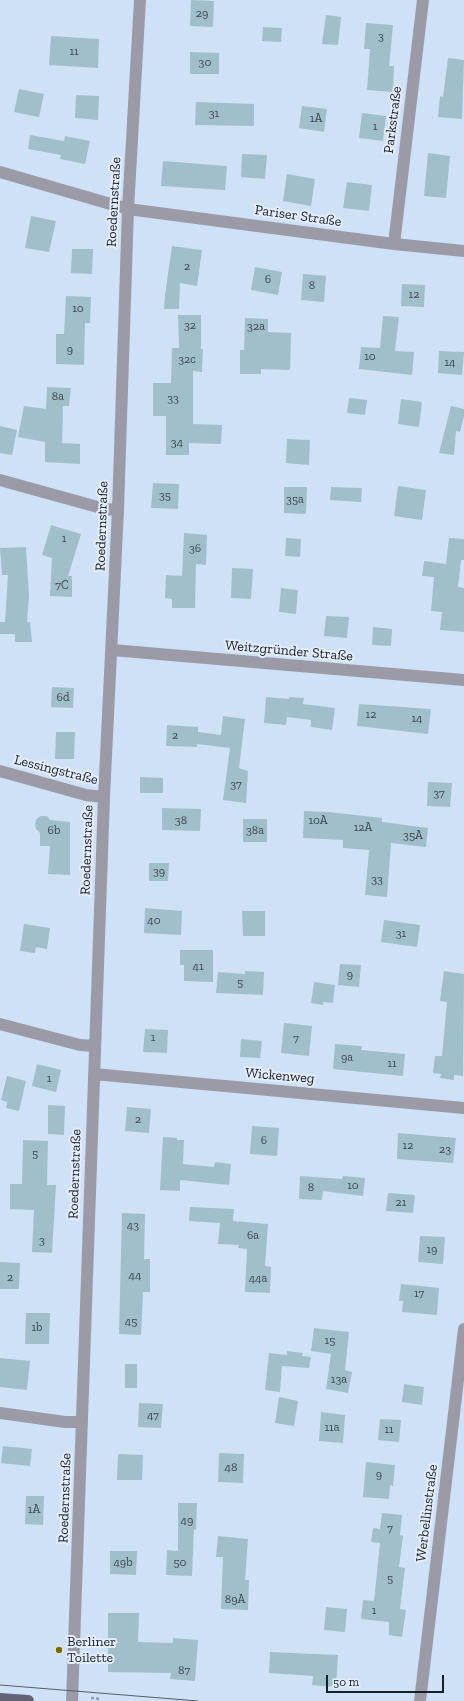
<!DOCTYPE html>
<meta charset="utf-8">
<style>
body{margin:0}
#map{position:relative;width:464px;height:1701px;overflow:hidden;background:#cfe1f7;font-family:"Zilla Slab",serif}
canvas{display:block}
.scale{position:absolute;left:326px;top:1675px;width:118px;height:18px;box-sizing:border-box;border:2px solid #191f27;border-top:0;padding-left:5px;font-size:12px;line-height:14px;white-space:nowrap;color:#191f27;-webkit-text-stroke:3px #e3edfb;paint-order:stroke}
</style>
<div id="map">
<canvas width="464" height="1701"></canvas>
<div class="scale">50 m</div>
</div>
<script>
const ctx = document.querySelector('canvas').getContext('2d');
ctx.lineJoin = 'round';
function paint(path, color) {
  ctx.fillStyle = color;
  ctx.fill(path, 'evenodd');
}
function strokePath(path, color, width, dash) {
  ctx.strokeStyle = color;
  ctx.lineWidth = width;
  ctx.lineCap = dash ? 'butt' : 'round';
  ctx.setLineDash(dash || []);
  ctx.stroke(path);
}
function drawText(font, color, halo, rows, align = 'center') {
  ctx.font = font + ' "Zilla Slab",serif';
  ctx.lineWidth = 4;
  ctx.setLineDash([]);
  ctx.textBaseline = 'middle';
  ctx.strokeStyle = halo;
  ctx.fillStyle = color;
  for (const [text, x, y, turn = 0] of rows) {
    ctx.save();
    ctx.translate(x, y);
    ctx.rotate((+turn || 0) * Math.PI / 180);
    ctx.textAlign = isNaN(turn) ? turn : align;
    if (halo) ctx.strokeText(text, 0, 0);
    ctx.fillText(text, 0, 0);
    ctx.restore();
  }
}
paint(new Path2D(`
 M191,0L214,1L213,27L190,26Z
 M326,15L341,17L338,45L322,44Z
 M366,23L393,25L389,66H394L393,92L367,90L370,49H364Z
 M263,27L282,28L281,42L262,41Z
 M51,36L99,39L98,68L49,65Z
 M190,52L219,53V74H190Z
 M448,58L464,60L462,119L438,117L440,96L443,97Z
 M19,89L44,94L39,117L14,112Z
 M76,95L99,96L98,120L75,118Z
 M196,102L254,104V126L195,125Z
 M302,106L327,109L324,132L299,128Z
 M362,113L386,116L383,141L359,138Z
 M30,135L64,141L65,136L90,141L85,164L60,159L61,155L28,149Z
 M428,153L450,156L446,198L424,196Z
 M242,154L267,155L265,179L241,177Z
 M163,161L227,166L225,190L161,186Z
 M287,174L315,179L311,206L283,201Z
 M347,182L372,185L369,211L343,208Z
 M31,216L56,221L49,252L25,248Z
 M172,246L202,250L197,286L180,283L179,309H164L165,295Z
 M72,249H93L92,274L71,273Z
 M255,267L282,272L278,295L251,290Z
 M303,274L326,276L324,302L301,300Z
 M402,284L425,285L424,307L401,306Z
 M66,296L91,297L90,323H85L84,365L56,364V334H64Z
 M178,315H201V349H203L202,372L193,371V424L222,425L221,444L189,443V455H166V416H153V383H171L172,348H179Z
 M383,316L399,317L395,351L414,352L412,375L359,369L361,347L380,348Z
 M245,318L268,319V332L291,333L290,370L261,369V374H240V350H244Z
 M439,351L464,352L462,375L438,373Z
 M47,387L71,388L69,406H63L62,443L80,444V464L45,462V442L18,437L24,406L46,409Z
 M349,398L367,400L365,415L347,413Z
 M401,399L422,402L419,427L398,424Z
 M451,406L464,409V416L460,432L456,431L454,455L439,453Z
 M0,426L17,430L12,455L0,453Z
 M287,439L310,440L309,465L286,463Z
 M153,483L179,484L178,509L151,508Z
 M398,486L426,490L422,520L394,516Z
 M284,487H307L306,514L284,513Z
 M331,487L362,488L361,502L330,500Z
 M51,525L81,534L68,576H72V597L50,596L52,558L42,555Z
 M184,533L207,535L206,565L196,564L195,608H172V599L165,598L166,575L182,576Z
 M286,538L301,539L300,557L285,556Z
 M449,538L464,539V560H461L458,587L464,588V632L440,630L442,612L431,611L434,577L422,576L424,561L446,564Z
 M26,547L29,596L27,622H30L32,642H15V634H0V622H5L8,575H2L0,548Z
 M232,568L253,569L251,599L231,598Z
 M281,588L298,590L296,614L279,612Z
 M326,616L349,617L347,638L324,636Z
 M373,627L392,629L391,646L372,645Z
 M52,687L74,688L73,708L51,707Z
 M266,697L289,699V697L304,698L303,704L335,708L332,730L311,727V720L287,717L286,725L264,723Z
 M359,704L431,709L428,734L357,726Z
 M223,716L245,719L239,768L248,771L246,803L223,800L230,748L197,744V747L166,746L167,725L198,727V732L221,735Z
 M56,732H75L74,759H55Z
 M140,777L163,778V793H140Z
 M428,782L452,783L450,807L427,806Z
 M162,808L201,809L200,831L162,830Z
 M304,811L329,812L382,818V822L428,828L426,847L391,843L387,897L365,895L369,850L343,848V840L303,838Z
 M40,816H47L50,820L70,822V875L48,874L50,846H40V833L36,829L35,824L36,820Z
 M243,819H267V842H243Z
 M149,863H169L168,881H149Z
 M145,908L182,911L181,935L144,933Z
 M242,911H265V936H243Z
 M384,920L420,925L417,947L381,942Z
 M24,924L50,928L47,949L36,947L35,953L20,951Z
 M180,950H213V982L184,981V965H180Z
 M340,964L361,965L359,987L338,985Z
 M245,971L264,972L263,995L216,993L218,972L245,974Z
 M444,971L464,974L463,1076L454,1075V1080L440,1078L441,1074L433,1073L435,1056H442L447,1002L440,1001Z
 M314,982L335,985L333,1003L323,1002V1005L311,1003Z
 M284,1023L312,1026L309,1056L281,1053Z
 M145,1029L168,1030L167,1053L143,1052Z
 M241,1039L262,1041L260,1058L240,1057Z
 M335,1044L362,1046L361,1050L405,1054L403,1076L333,1069Z
 M37,1064L61,1070L56,1092L32,1086Z
 M7,1076L26,1081L19,1111L6,1108L7,1102L1,1100Z
 M48,1105L65,1106L64,1135L48,1134Z
 M127,1107L151,1109L149,1133L125,1131Z
 M252,1126L279,1128L277,1156L250,1154Z
 M398,1133L456,1138L453,1163L397,1159Z
 M163,1137L177,1138V1140H184L183,1164L214,1167L215,1162L231,1164L229,1185L180,1180V1191L160,1190Z
 M23,1140L48,1141L47,1185H56L52,1253L32,1252L34,1210L10,1209V1184H22Z
 M300,1176L342,1179L343,1176L365,1178L363,1196L323,1191L322,1200L299,1199Z
 M388,1193L415,1195L413,1213L386,1211Z
 M190,1207L234,1209L233,1221L268,1224L265,1266L271,1267L270,1293L245,1292L247,1249L238,1248L239,1245L218,1244L220,1223L189,1221Z
 M122,1213L145,1214L144,1259H150V1292H143L141,1335L119,1334Z
 M420,1236L445,1237L443,1264L418,1262Z
 M0,1262L20,1263L19,1289H0Z
 M401,1284L439,1288L437,1315L402,1312L403,1301H399Z
 M26,1313H50L49,1344H25Z
 M314,1328L349,1332L345,1370L352,1372L348,1393L326,1389L331,1354L311,1351Z
 M287,1351L303,1353L302,1356L311,1357L309,1368L282,1366L280,1392L265,1390L269,1353L287,1355Z
 M0,1358L30,1361L27,1390L0,1387Z
 M125,1364H137V1388H125Z
 M404,1384L424,1387L422,1405L402,1402Z
 M279,1397L298,1401L294,1426L275,1423Z
 M139,1403L163,1404L161,1428L138,1427Z
 M321,1412L345,1415L343,1443L319,1441Z
 M380,1419L401,1420L399,1442L378,1440Z
 M3,1446L32,1449L30,1466L1,1463Z
 M219,1453L244,1454L243,1483L218,1482Z
 M118,1454L143,1455L142,1480H117Z
 M366,1462L395,1465L393,1486L390,1485L389,1499L363,1497Z
 M26,1496H44L43,1525L25,1524Z
 M178,1503H197L196,1530L194,1529L192,1576L166,1575L167,1550L178,1551Z
 M382,1513L402,1515L400,1535L403,1536L399,1567L405,1568L400,1609L406,1610L402,1637L389,1635V1622L361,1619L363,1600L374,1601L380,1543L371,1542L373,1528L380,1529Z
 M218,1536L248,1539L245,1580H249L248,1610L221,1609L223,1557H216Z
 M110,1551H137L136,1575L110,1574Z
 M326,1607L347,1609L345,1632L324,1630Z
 M108,1613H139L138,1642L173,1643V1638L198,1640L195,1681L170,1679L171,1673L108,1672Z
 M270,1652L338,1655L336,1687L312,1685L313,1676L269,1673Z`), '#a1bfcb');
strokePath(new Path2D(`
 M91,1698L101,1699`), '#909eaf', 2.5, [3, 2]);
strokePath(new Path2D(`
 M0,172L128,209L394,244L464,251
 M394,244L423,0
 M0,480L105,509L118,510
 M112,650L464,680
 M0,771L86,795L104,797
 M0,1024L80,1045L95,1046
 M94,1074L464,1108
 M0,1413L65,1422H82
 M72,1701L104,797L118,510L128,209L140,0
 M420,1701L464,1329`), '#9b9ba7', 12);
strokePath(new Path2D(`
 M0,1699L28,1701`), '#636377', 12);
strokePath(new Path2D(`
 M0,1685L198,1701`), '#535d6a', 1);
for (const [x, y, r, color] of [
 [59,1650,4,"#766d0a"]
]) {
  const dot = new Path2D();
  dot.arc(x, y, r, 0, 2 * Math.PI);
  ctx.fillStyle = color;
  ctx.fill(dot);
  strokePath(dot, '#e3edfb', 1.5);
}
drawText('12px', '#3b4750', null, [
 ["29",202,14],
 ["3",381,37],
 ["11",74,52],
 ["30",205,63],
 ["31",214,114],
 ["1A",316,119],
 ["1",375,127],
 ["2",187,267],
 ["6",268,280],
 ["8",312,286],
 ["12",414,295],
 ["10",78,309],
 ["32",190,326],
 ["32a",256,327],
 ["9",70,350],
 ["10",370,357],
 ["32c",187,360],
 ["14",450,363],
 ["8a",58,397],
 ["33",173,399],
 ["34",177,443],
 ["35",165,496],
 ["35a",295,500],
 ["1",64,539],
 ["36",195,549],
 ["7C",62,586],
 ["6d",63,698],
 ["12",371,715],
 ["14",417,719],
 ["2",175,736],
 ["37",236,785],
 ["37",439,794],
 ["38",181,821],
 ["10A",318,821],
 ["12A",363,828],
 ["6b",54,831],
 ["38a",255,831],
 ["35A",413,836],
 ["39",159,872],
 ["33",377,880],
 ["40",154,921],
 ["31",401,934],
 ["41",198,967],
 ["9",350,975],
 ["5",240,983],
 ["1",153,1038],
 ["7",296,1039],
 ["9a",347,1058],
 ["11",392,1064],
 ["1",49,1079],
 ["2",138,1120],
 ["6",264,1141],
 ["12",408,1146],
 ["23",445,1150],
 ["5",35,1154],
 ["10",353,1186],
 ["8",311,1188],
 ["21",401,1203],
 ["43",133,1226],
 ["6a",253,1236],
 ["3",42,1241],
 ["19",432,1250],
 ["44",135,1276],
 ["2",10,1278],
 ["44a",258,1279],
 ["17",419,1294],
 ["45",131,1322],
 ["1b",37,1328],
 ["15",330,1341],
 ["13a",339,1380],
 ["47",153,1416],
 ["11a",332,1428],
 ["11",389,1430],
 ["48",231,1468],
 ["9",379,1475],
 ["1A",34,1510],
 ["49",187,1521],
 ["7",390,1529],
 ["49b",123,1563],
 ["50",180,1563],
 ["5",390,1579],
 ["89A",235,1600],
 ["1",374,1611],
 ["87",184,1671]
]);
drawText('14px', '#191f27', '#e3edfb', [
 ["Parkstraße",393,120,-83],
 ["Roedernstraße",114,202,-87],
 ["Pariser Straße",298,216,8],
 ["Roedernstraße",102,526,-88],
 ["Weitzgründer Straße",289,651,5],
 ["Lessingstraße",56,770,14],
 ["Roedernstraße",87,850,-88],
 ["Wickenweg",280,1076,5],
 ["Roedernstraße",75,1174,-88],
 ["Roedernstraße",65,1498,-88],
 ["Werbellinstraße",427,1513,-83]
]);
drawText('14px', '#191f27', '#e3edfb', [
 ["Berliner",67,1642],
 ["Toilette",67,1658]
], 'left');
</script>
